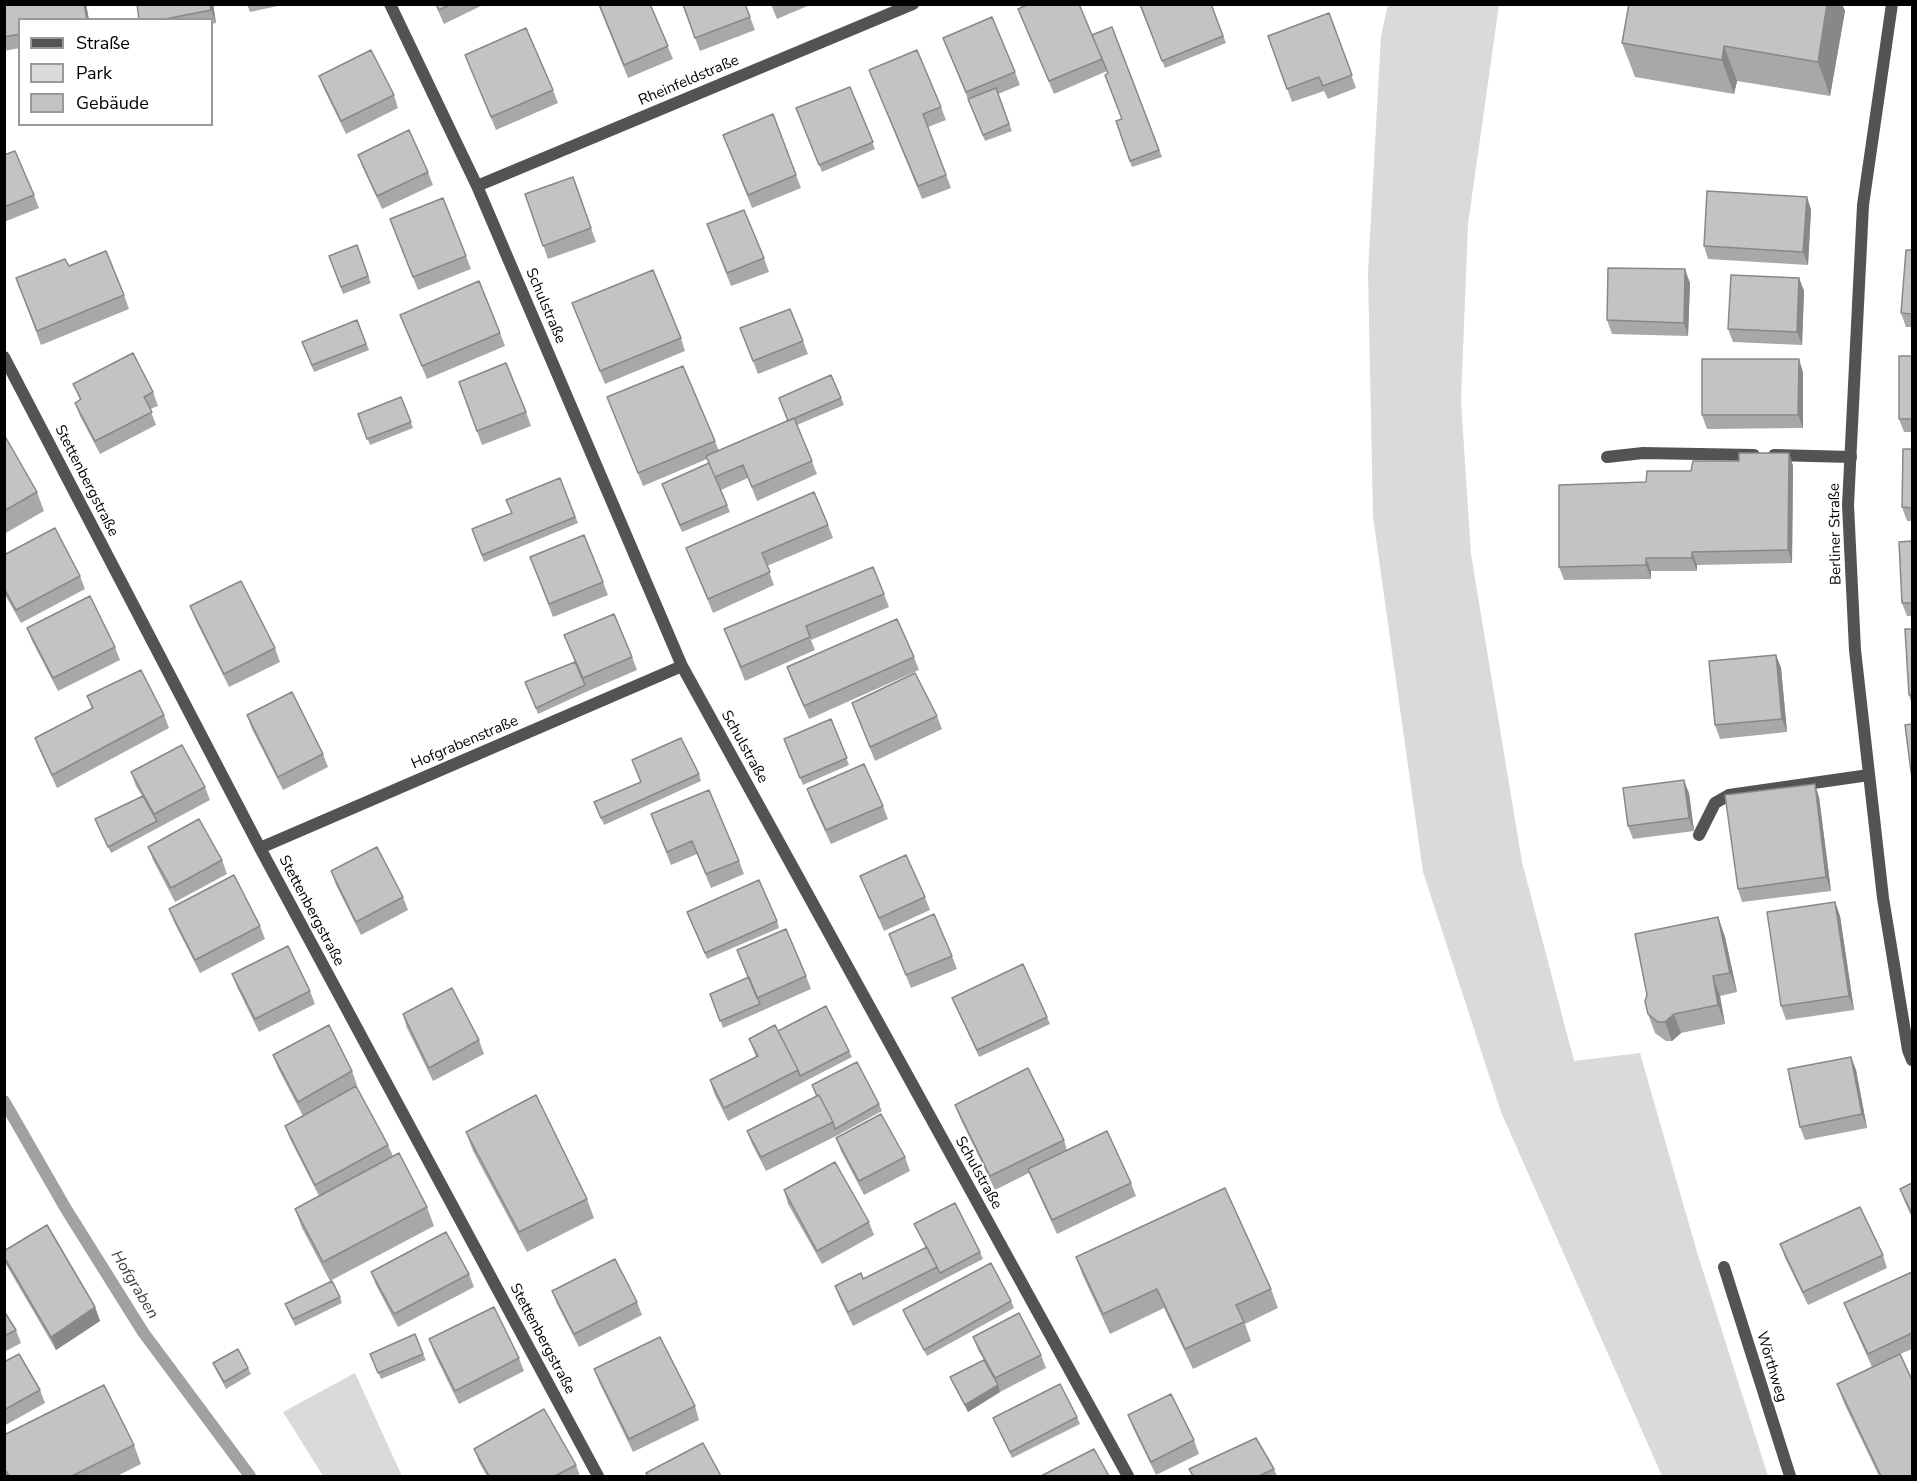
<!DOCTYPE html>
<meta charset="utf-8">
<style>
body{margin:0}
#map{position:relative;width:1917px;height:1481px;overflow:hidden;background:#fff;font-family:"Nunito Sans",sans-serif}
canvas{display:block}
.frame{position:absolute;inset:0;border:6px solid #000;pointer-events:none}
.legend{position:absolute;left:18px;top:18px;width:195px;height:108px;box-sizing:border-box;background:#fff;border:2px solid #999;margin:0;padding:8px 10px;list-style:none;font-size:18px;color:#000}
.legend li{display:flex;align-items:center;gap:12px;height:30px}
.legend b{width:30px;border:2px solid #999}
</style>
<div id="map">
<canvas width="1917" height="1481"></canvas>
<div class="frame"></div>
<ul class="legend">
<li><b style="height:8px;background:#535353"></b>Straße</li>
<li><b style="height:16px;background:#dadada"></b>Park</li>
<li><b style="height:16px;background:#c3c3c3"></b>Gebäude</li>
</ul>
</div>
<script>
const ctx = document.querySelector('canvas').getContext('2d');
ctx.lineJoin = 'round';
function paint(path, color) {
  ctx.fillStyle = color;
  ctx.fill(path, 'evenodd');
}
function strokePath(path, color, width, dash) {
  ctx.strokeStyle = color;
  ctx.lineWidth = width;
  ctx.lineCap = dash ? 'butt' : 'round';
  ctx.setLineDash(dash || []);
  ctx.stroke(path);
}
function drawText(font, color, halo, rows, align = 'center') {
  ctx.font = font + ' "Nunito Sans",sans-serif';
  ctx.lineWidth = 4.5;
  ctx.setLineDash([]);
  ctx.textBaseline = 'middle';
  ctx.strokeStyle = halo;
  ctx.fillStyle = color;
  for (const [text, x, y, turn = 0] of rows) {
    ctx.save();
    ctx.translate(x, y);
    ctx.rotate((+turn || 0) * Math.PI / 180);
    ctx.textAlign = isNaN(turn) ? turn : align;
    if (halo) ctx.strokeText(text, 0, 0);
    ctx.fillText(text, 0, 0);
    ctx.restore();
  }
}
paint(new Path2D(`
 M1388,5H1499L1468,224L1461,401L1471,554L1522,862L1574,1061L1640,1053L1697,1252L1768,1476H1662L1501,1112L1423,872L1373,517L1368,272L1381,36Z
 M355,1373L402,1476H323L283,1412Z`), '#dadada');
strokePath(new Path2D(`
 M4,1101L66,1209L143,1332L250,1476`), '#a1a1a1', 12);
strokePath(new Path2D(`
 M1774,455L1851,457
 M1607,457L1643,453L1754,455
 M1699,835L1715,803L1729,795L1869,775`), '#535353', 12);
strokePath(new Path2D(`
 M390,4L477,186L682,666L1128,1476
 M1892,4L1863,205L1848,505L1855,650L1883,898L1908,1050L1912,1060
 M477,186L913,4
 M4,357L260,848L598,1476
 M260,848L682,666
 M1724,1267L1790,1476`), '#535353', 12);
paint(new Path2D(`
 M4,4H86L89,20H20V48L4,51Z
 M137,4H213L216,23L212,24V20H139Z
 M247,4H287L250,12Z
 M435,4H485L444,24Z
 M598,4H650L673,59L628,78Z
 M682,4H745L755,30L700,51Z
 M771,4H812L777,19Z
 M1139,4H1211L1226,43L1165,68Z
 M1629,4H1842L1845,11L1830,96L1737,81L1734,94L1635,77L1622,43Z
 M1018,9L1092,35L1112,27L1162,157L1132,167L1116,121L1122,119L1108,73L1107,71L1054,94Z
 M1329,13L1356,88L1328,99L1324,91L1292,102L1273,49Z
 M943,38L1015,72L1020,85L998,94L1012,131L985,141Z
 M465,55L553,90L558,103L496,130Z
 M869,70L941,107L946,120L928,127L951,188L922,199Z
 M319,76L394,95L398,108L346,134L324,89Z
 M850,87L875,149L822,172L796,108Z
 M773,114L801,188L752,208L723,135Z
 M4,155L34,195L39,208L4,222Z
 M358,155L428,172L433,185L382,209L363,168Z
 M573,177L596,242L548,259L525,194Z
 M1807,197L1811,210L1808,265L1708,259L1704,246Z
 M395,233L466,256L471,269L418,290Z
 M712,237L764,258L769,272L731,286Z
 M357,245L371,283L343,294L329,256Z
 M1912,250V327H1906L1901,313Z
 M16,278L124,295L129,309L41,345Z
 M1799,278L1804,291L1802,345L1733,342L1728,329Z
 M1690,283L1688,336L1612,334L1607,320Z
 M572,303L681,338L685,351L605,384Z
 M400,315L500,333L505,346L427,379Z
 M357,320L369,350L314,372L302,342Z
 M740,328L803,341L808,354L758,374Z
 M1912,356V432H1904L1899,419Z
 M1803,372V428L1707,429L1702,415Z
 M459,382L526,412L531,426L482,445Z
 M73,384L153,392L158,406L150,409L156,425L100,454L80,416L75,403L80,400Z
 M401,397L413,428L370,445L358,414Z
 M607,397L715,441L719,451L841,398L844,405L797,425L817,474L757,501L748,478L721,490L730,512L682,532L664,490L709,463L707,459L643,486Z
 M4,439L37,492L44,511L4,534Z
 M1912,449V521H1907L1902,507Z
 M1789,453L1793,466L1792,563L1697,565V571H1651V579L1564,580L1559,567L1646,482L1739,461Z
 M560,478L578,523L484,562L472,529L512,513Z
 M828,525L833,538L767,566L774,585L713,613L686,548Z
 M1912,541V616H1907L1902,603Z
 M4,555L80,576L85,589L21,623L4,593Z
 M530,557L603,582L608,595L553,617Z
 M884,594L889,607L811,640L815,650L745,681L724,629Z
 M190,606L275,648L280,662L229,687L195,619Z
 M27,628L115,647L120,660L58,691L32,641Z
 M1912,629V705L1909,695Z
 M564,635L632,657L637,670L588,691L538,714L525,682L575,662Z
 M1776,655L1781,668L1787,732L1720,739L1715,725Z
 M914,657L919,670L809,719L792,681L787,667Z
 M87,696L164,715L169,728L57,788L40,751L35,738L92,709Z
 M852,703L937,716L942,729L875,761Z
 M247,715L323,754L328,767L283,790L252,729Z
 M831,719L849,765L803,785L784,739Z
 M131,772L205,787L210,800L111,853L95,819L142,796L136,786Z
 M699,774L701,781L604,825L594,802L641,782Z
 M807,789L883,806L888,819L831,844L812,803Z
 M1689,793L1694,831L1633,839L1628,826Z
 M1819,797L1831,891L1742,902L1738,889Z
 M651,814L739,861L744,874L711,888L697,854L671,865Z
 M148,847L222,860L227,874L175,902L153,860Z
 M331,871L403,897L408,910L361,935L336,885Z
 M860,876L925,897L930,910L884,931Z
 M1835,902L1840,916L1854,1010L1786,1020L1781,1006Z
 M169,909L260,926L265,939L200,973L174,922Z
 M1718,917L1725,937L1737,992L1720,996L1725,1024L1681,1033L1672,1041H1666L1655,1033L1648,1014Z
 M690,919L777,921L779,928L707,959Z
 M889,934L952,956L957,969L911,988Z
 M737,950L806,976L811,989L723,1028L710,994L748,978Z
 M232,974L310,991L315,1004L259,1032L237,987Z
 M952,998L1047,1017L1050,1024L979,1057Z
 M403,1014L479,1040L484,1054L433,1081L407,1028Z
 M778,1031L849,1051L852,1057L728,1121L714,1093L710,1080L756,1057L749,1039Z
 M273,1055L352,1071L357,1085L303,1116L278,1068Z
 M1851,1057L1856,1070L1867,1128L1805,1140L1800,1127Z
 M812,1085L879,1104L882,1111L838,1135L766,1171L752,1144L747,1131L816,1096Z
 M955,1105L1064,1140L1067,1150L1131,1183L1136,1196L1057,1234L1033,1182L1029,1173L995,1190L960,1118Z
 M285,1126L388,1145L393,1156L427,1207L434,1226L330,1281L302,1228L295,1209L319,1196L290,1139Z
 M466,1132L587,1199L594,1218L527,1252L473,1151Z
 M836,1138L905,1157L910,1171L864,1195L841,1151Z
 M1912,1183V1218L1905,1202L1900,1189Z
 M784,1190L869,1222L874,1235L822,1264L788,1204Z
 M914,1224L980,1252L983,1259L853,1326L840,1299L835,1286L863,1279L926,1248Z
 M1780,1244L1883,1255L1887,1268L1808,1305L1785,1258Z
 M4,1251L95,1307L100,1321L56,1350L7,1266L4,1260Z
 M1076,1257L1271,1289L1278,1308L1245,1324L1251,1341L1193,1369L1164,1308L1110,1334L1083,1276Z
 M371,1272L469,1274L474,1287L398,1327L376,1285Z
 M1912,1272V1349L1900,1354L1912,1476H1879L1844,1403L1837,1384L1872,1367L1849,1316L1844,1303Z
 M552,1291L637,1302L642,1315L579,1347L557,1304Z
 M340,1297L342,1303L295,1326L285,1304Z
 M1011,1301L1014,1308L927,1356L905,1316L903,1310Z
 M4,1311L16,1330L21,1343L4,1352Z
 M973,1337L1041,1355L1046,1368L1000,1392L968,1412L953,1384L950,1377L984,1360L978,1350Z
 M429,1339L519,1358L524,1371L459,1404L434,1353Z
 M423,1354L426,1360L381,1379L373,1360Z
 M4,1362L40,1390L45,1403L4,1426Z
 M213,1363L248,1368L251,1374L226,1389L216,1370Z
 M594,1369L695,1406L699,1420L633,1452L599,1382Z
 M1128,1415L1194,1440L1199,1454L1156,1475L1133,1428Z
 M1077,1417L1080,1424L1012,1458L993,1418Z
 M4,1435L134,1445L141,1464L117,1476H6L4,1473Z
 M474,1449L576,1465L580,1476H487L479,1462Z
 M1189,1469H1274L1277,1476H1190H1192Z`), '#a8a8a8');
paint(new Path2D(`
 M84,4H86L89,20H87Z
 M210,4H213L216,23L211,10Z
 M1827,4H1842L1845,11L1830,96L1818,62Z
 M1724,46L1737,81L1734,94L1722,60Z
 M1807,197L1811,210L1808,265L1803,252Z
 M1685,269L1690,283L1688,336L1684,323Z
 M1799,278L1804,291L1802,345L1797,332Z
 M1799,359L1803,372V428L1798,415Z
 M1789,453L1793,466L1792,563L1788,550Z
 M1692,552L1697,565V571L1692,558Z
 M1646,558L1651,571V579L1646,565Z
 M1776,655L1781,668L1787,732L1782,719Z
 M1684,780L1689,793L1694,831L1689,818Z
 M1815,784L1819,797L1831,891L1826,877Z
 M1835,902L1840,916L1854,1010L1849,996Z
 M1718,917L1725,937L1737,992L1730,973Z
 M1713,976L1720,996L1725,1024L1718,1005Z
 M1674,1014L1681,1033L1672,1041L1665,1022Z
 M1851,1057L1856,1070L1867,1128L1862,1114Z
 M95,1307L100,1321L56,1350L51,1337Z
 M998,1385L1000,1392L968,1412L965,1405Z`), '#888');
const building = new Path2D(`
 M4,4H84L87,20H20V34L4,37Z
 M137,4H210L211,10L160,20H139Z
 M436,4H452L439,10Z
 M599,4H650L668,46L624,65Z
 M683,4H745L750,17L695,38Z
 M1029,4H1079L1102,59L1049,81L1018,9Z
 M1140,4H1211L1223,36L1162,61Z
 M1629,4H1827L1818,62L1724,46L1722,60L1622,43Z
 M1329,13L1352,75L1323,86L1319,77L1287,89L1268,36Z
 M992,17L1015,72L966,92L943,38Z
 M1112,27L1159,150L1130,161L1116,121L1122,119L1105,75L1108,73L1092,35Z
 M526,28L553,90L491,117L465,55Z
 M371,50L394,95L341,121L319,76Z
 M917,50L941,107L923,114L946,175L918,186L869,70Z
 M850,87L873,142L819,165L796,108Z
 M996,88L1009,124L983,135L968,99Z
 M773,114L796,175L748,195L723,135Z
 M409,130L428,172L377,196L358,155Z
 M15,151L34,195L4,207V155Z
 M573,177L591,228L543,246L525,194Z
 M1707,191L1807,197L1803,252L1704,246Z
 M443,198L466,256L413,277L390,219Z
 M744,210L764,258L727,273L707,224Z
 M357,245L368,276L341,287L329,256Z
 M1906,250H1912V314L1901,313Z
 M106,251L124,295L37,331L16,278L65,259L69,266Z
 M1608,268L1685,269L1684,323L1607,320Z
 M653,270L681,338L600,371L572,303Z
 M1731,275L1799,278L1797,332L1728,329Z
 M479,281L500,333L422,366L400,315Z
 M790,309L803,341L753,361L740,328Z
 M357,320L366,344L312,365L302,342Z
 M133,353L153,392L144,397L152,412L95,441L75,403L81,399L73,384Z
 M1899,356H1912V419H1899Z
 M1702,359H1799L1798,415H1702Z
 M506,363L526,412L477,431L459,382Z
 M683,366L715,441L638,473L607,397Z
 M831,375L841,398L788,421L779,398Z
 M401,397L411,422L367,439L358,414Z
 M794,418L812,461L752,487L743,465L715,477L706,456Z
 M6,438L37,492L4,511V439Z
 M1903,449H1912V508L1902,507Z
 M1739,453H1789L1788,550L1692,552V558H1646V565L1559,567V485L1646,482L1647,471H1691L1693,461H1739Z
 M709,463L727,505L680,525L662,484Z
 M560,478L575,517L482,555L472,529L512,513L506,500Z
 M814,492L828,525L762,553L770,572L708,599L686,548Z
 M55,528L80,576L16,610L4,588V555Z
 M584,535L603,582L549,604L530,557Z
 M1912,541V603H1902L1899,542Z
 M873,567L884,594L806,626L810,637L741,667L724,629Z
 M241,581L275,648L224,674L190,606Z
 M90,596L115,647L53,678L27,628Z
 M614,614L632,657L583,678L564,635Z
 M897,619L914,657L804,706L787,667Z
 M1905,629H1912V695H1909Z
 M1776,655L1782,719L1715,725L1709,661Z
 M575,662L585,685L536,708L525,682Z
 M141,670L164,715L52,775L35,738L93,708L87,696Z
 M915,673L937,716L870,747L852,703Z
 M292,692L323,754L278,777L247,715Z
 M831,719L847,758L800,778L784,739Z
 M1912,724V779L1905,725Z
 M681,738L699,774L601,818L594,802L641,782L632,760Z
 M182,745L205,787L154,814L131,772Z
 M864,764L883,806L826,830L807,789Z
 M1684,780L1689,818L1628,826L1623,788Z
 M1815,784L1826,877L1738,889L1725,795Z
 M709,790L739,861L706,874L692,841L667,852L651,814Z
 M143,796L157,821L108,847L95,819Z
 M199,819L222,860L171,888L148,847Z
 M377,847L403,897L356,922L331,871Z
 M906,855L925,897L879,918L860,876Z
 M234,875L260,926L195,960L169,909Z
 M759,880L777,921L705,953L687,912Z
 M1835,902L1849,996L1781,1006L1767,912Z
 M934,914L952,956L906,975L889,934Z
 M1718,917L1730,973L1713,976L1718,1005L1674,1014L1665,1022H1658L1648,1014L1645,1001L1647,995L1635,934Z
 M786,929L806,976L757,998L737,950Z
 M288,946L310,991L255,1019L232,974Z
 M1023,964L1047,1017L977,1050L952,998Z
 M749,977L760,1004L720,1021L710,994Z
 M452,988L479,1040L429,1068L403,1014Z
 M826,1006L849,1051L800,1076L798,1070L778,1031Z
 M329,1025L352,1071L298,1102L273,1055Z
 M775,1025L798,1070L724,1108L710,1080L758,1056L749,1039Z
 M1851,1057L1862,1114L1800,1127L1788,1069Z
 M857,1062L879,1104L835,1129L833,1122L819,1095L817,1096L812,1085Z
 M1028,1068L1064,1140L990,1176L955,1105Z
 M356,1086L388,1145L315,1185L285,1126Z
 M536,1095L587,1199L519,1232L466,1132Z
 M819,1095L833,1122L761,1157L747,1131Z
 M881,1114L905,1157L859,1181L836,1138Z
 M1107,1131L1131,1183L1052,1220L1028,1169Z
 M399,1153L427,1207L323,1262L295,1209Z
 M835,1162L869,1222L817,1251L784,1190Z
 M1912,1183V1214L1900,1189Z
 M1225,1188L1271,1289L1236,1305L1244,1322L1185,1349L1157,1289L1103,1314L1076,1257Z
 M955,1203L980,1252L940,1273L937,1267L914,1224Z
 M1860,1207L1883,1255L1803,1292L1780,1244Z
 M47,1225L95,1307L51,1337L4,1257V1251Z
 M446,1232L469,1274L394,1314L371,1272Z
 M927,1247L937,1267L848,1312L835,1286L861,1273L863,1279Z
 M615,1259L637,1302L574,1334L552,1291Z
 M991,1263L1011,1301L924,1350L903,1310Z
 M1912,1272V1333L1868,1354L1844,1303Z
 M332,1281L340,1297L293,1319L285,1304Z
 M494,1307L519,1358L455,1391L429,1339Z
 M4,1311L16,1330L4,1336Z
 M1019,1313L1041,1355L995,1378L973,1337Z
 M415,1334L423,1354L378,1373L370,1354Z
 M660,1337L695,1406L629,1439L594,1369Z
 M238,1349L248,1368L224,1382L213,1363Z
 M19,1354L40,1390L4,1410V1362Z
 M1900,1354L1912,1380V1476H1881L1837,1384Z
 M984,1360L998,1385L965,1405L950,1377Z
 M1060,1384L1077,1417L1010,1452L993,1418Z
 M104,1385L134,1445L72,1476H9L4,1468V1435Z
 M1171,1394L1194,1440L1151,1462L1128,1415Z
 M544,1409L576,1465L555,1476H489L474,1449Z
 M1256,1438L1274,1469L1259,1476H1193L1189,1469Z
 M703,1443L721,1476H648L646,1473Z
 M1094,1449L1109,1476H1041Z`);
paint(building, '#c3c3c3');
strokePath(building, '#888', 1.5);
drawText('15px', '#000', '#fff', [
 ["Rheinfeldstraße",689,81,-23],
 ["Schulstraße",545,306,67],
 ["Stettenbergstraße",86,481,63],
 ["Berliner Straße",1836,534,-91],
 ["Hofgrabenstraße",465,743,-23],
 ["Schulstraße",744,747,61],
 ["Stettenbergstraße",311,911,62],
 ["Schulstraße",978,1173,61],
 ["Stettenbergstraße",542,1339,62],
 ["Wörthweg",1771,1367,73]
]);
drawText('italic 16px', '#424242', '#fff', [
 ["Hofgraben",134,1285,59]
]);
</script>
